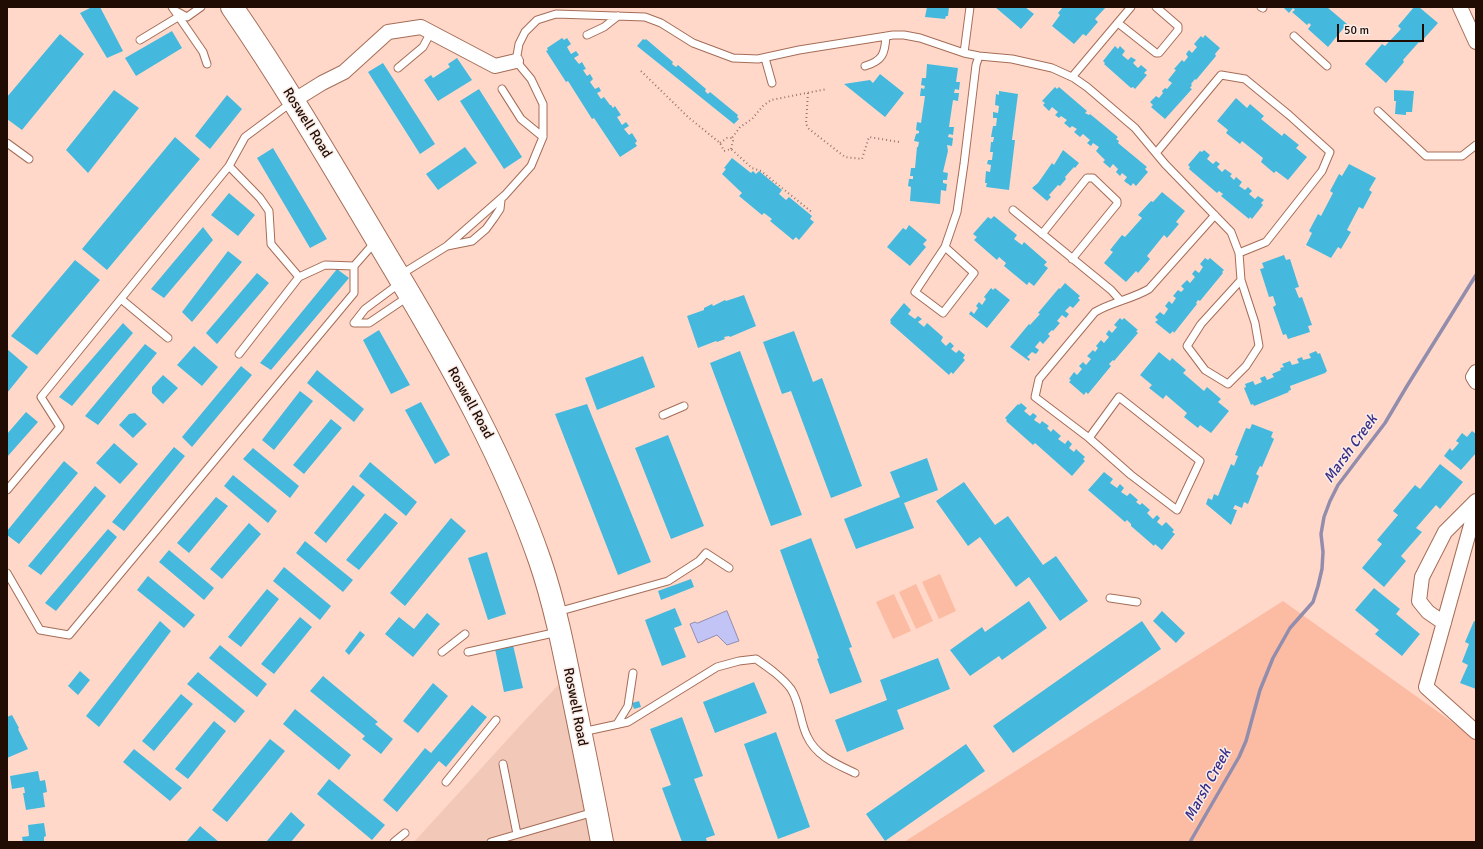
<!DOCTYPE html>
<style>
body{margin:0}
#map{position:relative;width:1483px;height:849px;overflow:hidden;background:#ffd8c9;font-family:Signika,sans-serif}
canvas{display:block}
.frame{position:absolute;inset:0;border:8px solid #210c04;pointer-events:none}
.scale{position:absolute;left:1337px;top:24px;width:87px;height:18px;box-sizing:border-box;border:2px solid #210c04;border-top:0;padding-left:5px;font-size:12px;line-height:14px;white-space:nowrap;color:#210c04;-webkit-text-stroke:3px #f9ece7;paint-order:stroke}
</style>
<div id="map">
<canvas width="1483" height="849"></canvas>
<div class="frame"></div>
<div class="scale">50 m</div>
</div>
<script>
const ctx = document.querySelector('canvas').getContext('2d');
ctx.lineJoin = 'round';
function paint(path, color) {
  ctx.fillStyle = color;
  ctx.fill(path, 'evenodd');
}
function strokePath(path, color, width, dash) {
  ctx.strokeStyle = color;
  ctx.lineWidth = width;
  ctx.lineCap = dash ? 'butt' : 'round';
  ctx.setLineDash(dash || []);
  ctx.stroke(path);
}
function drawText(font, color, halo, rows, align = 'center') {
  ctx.font = font + ' Signika,sans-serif';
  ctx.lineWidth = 3;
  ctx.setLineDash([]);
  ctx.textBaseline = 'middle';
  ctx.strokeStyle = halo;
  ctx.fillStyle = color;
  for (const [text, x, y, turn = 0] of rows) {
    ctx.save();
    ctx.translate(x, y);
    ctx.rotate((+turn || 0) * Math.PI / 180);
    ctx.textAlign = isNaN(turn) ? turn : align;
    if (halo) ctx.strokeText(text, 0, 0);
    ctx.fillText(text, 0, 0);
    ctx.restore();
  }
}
paint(new Path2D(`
 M565,678L604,842H414L528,717Z`), '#f2c8b8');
paint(new Path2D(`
 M940,574L956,611L939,619L922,582Z
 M916,584L933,621L916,629L899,592Z
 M894,594L911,631L893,639L876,602Z
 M1283,601L1476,739V842H904Z`), '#fcbca3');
const water = new Path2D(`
 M727,611L739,641L727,645L717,635L698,643L690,624L695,622L697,623Z`);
paint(water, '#c2c4f5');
strokePath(water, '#928dad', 1);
strokePath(new Path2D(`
 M1190,842L1239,757L1246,741L1260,690L1273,658L1290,628L1313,602L1318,586L1322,569L1323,552L1321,534L1324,517L1330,501L1338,485L1385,423L1407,386L1476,275`), '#928dad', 3.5);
paint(new Path2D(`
 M92,7H100L123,51L107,58L80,13Z
 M927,7H949L948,16H946L945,19L925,17Z
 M995,7H1025L1034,14L1021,29Z
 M1063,7H1106L1095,19L1098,22L1086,36L1083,34L1074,44L1052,26L1060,15L1058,13Z
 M1283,7H1323L1324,8L1327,7L1347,24L1328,47L1308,29L1311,25L1309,23L1307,25L1292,12L1295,10L1293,8L1289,13Z
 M1414,7H1419L1438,23L1420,43L1419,42L1403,60L1404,62L1386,83L1365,64L1382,44L1385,46L1401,29L1398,26Z
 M172,31L182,48L136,76L125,58Z
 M60,34L84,54L22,130L7,119V97Z
 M1205,35L1220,48L1215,54L1216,56L1196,80L1195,79L1191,84L1192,85L1190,88L1192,89L1165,119L1151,107L1153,105L1150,102L1156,96L1159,98L1163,93L1162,91L1165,88L1167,89L1172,83L1168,80L1176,70L1174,69L1182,60L1184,62L1188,57L1186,54L1189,50L1192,53L1197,47L1194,44L1201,36L1203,38Z
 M562,38L564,40L567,38L571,44L567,47L571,54L576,51L579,55L574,58L579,64L582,62L586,69L583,70L587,76L590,74L593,79L590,82L595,89L599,87L601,91L597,93L601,99L604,97L610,105H611L613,108L615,106L621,115L617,117L622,125L626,122L629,126L624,129L629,135L632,133L637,141L635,143L637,146L620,157L594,118L592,119L568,81L566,82L546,51L548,50L547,48Z
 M643,39L645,40L646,39L673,62L672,64L676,67L678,65L706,89L705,91L708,94L710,92L738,115L737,117L739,119L734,124L637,46Z
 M1115,46L1118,49L1120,46L1125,51L1122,55L1128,60L1131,57L1136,60L1133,63L1138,68L1141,65L1147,70L1144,73L1147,75L1135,89L1133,87L1131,88L1104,64L1105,63L1103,61Z
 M457,58L472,80L438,101L424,80L431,75L433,78L450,67L448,64Z
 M383,63L435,144L420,154L368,72Z
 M927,64L958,68L956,82H960L959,90L955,89L954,93H959L958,101L953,100L949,127H954L953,135L949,134L948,137L953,138L952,146L947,145L948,151L943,172L948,173L947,180H943V183L947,184L946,191L941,190L940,204L910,201L911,187L908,186L909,179H913V176H910L911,168H915L917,147H918L919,142L914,141L916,134L919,133V131L916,130L917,122L921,123L925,96H920L921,88L924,89L925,86L921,85L922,78H926Z
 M880,74L904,93L885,117L844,84L870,80L873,83Z
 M1055,87L1057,89L1059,87L1087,111L1085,113L1089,115L1090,114L1118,137L1116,139L1119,141L1118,143L1147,167L1145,169L1148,172L1136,186L1133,183L1131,186L1124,181L1127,177L1122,173L1120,176L1116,172L1118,169L1113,164L1110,168L1103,162L1105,160L1096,151L1099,147L1093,143L1091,146L1087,143L1090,140L1083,134L1080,137L1074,132L1077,129L1072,126L1070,128L1064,123L1067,120L1061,116L1059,118L1055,115L1058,112L1052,107L1049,111L1043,105L1045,103L1042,101Z
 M479,89L522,157L504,169L460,101Z
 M114,90L139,108L88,173L66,150Z
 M1394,90L1414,91L1412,112H1406V115L1395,114L1396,101H1394Z
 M999,91L1018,94L1012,140H1015L1009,190L986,187L987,183H985L986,171L990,172L991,165L987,164L988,160H992L993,152H990L991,142H993L994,137H991L993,126H996L997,118H993V112L998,113L999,106L995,105L996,94L999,95Z
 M227,95L242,109L210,149L195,136Z
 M1236,98L1247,108L1250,104L1264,116L1261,119L1282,136L1284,133L1299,145L1296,148L1307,157L1288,180L1276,171L1274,173L1261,162L1263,158L1242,141L1240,144L1226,133L1228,130L1217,121Z
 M175,137L200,159L107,270L82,249Z
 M465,147L477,163L438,190L426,174Z
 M273,148L327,239L310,248L257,158Z
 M1063,150L1079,163L1075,168L1074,167L1065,177L1066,179L1060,186L1058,185L1049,195L1051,197L1047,201L1032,188L1038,183L1052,163L1054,165Z
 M1204,150L1210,155L1207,159L1213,164L1216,161L1220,164L1217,167L1222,172L1225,169L1232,174L1230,176L1234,180L1236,177L1242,182L1239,186L1245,190L1248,187L1252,191L1249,194L1255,199L1258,196L1264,200L1261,203L1263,205L1252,219L1250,217L1249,219L1221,196L1223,194L1219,191L1217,193L1189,169L1190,167L1188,165L1200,151L1202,152Z
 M732,158L751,173L753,171L756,174L759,171L782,190L779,194L786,200L789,197L812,216L810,219L814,222L799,240L796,237L793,240L770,221L772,219L764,213L762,215L739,196L742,193L722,174L726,169L724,168Z
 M1349,164L1376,178L1369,190L1372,192L1363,209L1359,207L1347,230L1351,232L1341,249L1338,247L1331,258L1306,245L1312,233L1309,231L1318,214L1321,216L1333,193L1330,191L1339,174L1342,176Z
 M1162,192L1185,211L1176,222L1179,224L1167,238L1164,235L1147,256L1150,259L1138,273L1136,271L1126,282L1104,263L1113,252L1110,250L1122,235L1125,237L1142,218L1138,215L1151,201L1153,202Z
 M229,193L255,215L238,236L211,215Z
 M994,216L1017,235L1014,239L1022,245L1024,242L1047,262L1044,265L1048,268L1034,286L1029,282L1027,285L1004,266L1006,263L999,257L997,260L974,240L977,237L973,234L988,217L991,219Z
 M909,225L927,240L923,244L926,247L910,266L887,247L903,228L906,230Z
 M203,227L213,240L164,298L151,289Z
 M228,251L242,262L192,322L182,312Z
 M1284,255L1286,260L1290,259L1299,287L1295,288L1299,298L1302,297L1312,325L1308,326L1310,332L1288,339L1286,334L1283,335L1273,307L1276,305L1273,296L1269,297L1260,269L1264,268L1262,263Z
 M1205,258L1208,260L1210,258L1224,270L1222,272L1223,273L1200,301L1198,300L1196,303L1197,304L1174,333L1173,331L1170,334L1155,322L1158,320L1155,317L1160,312L1164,315L1168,309L1165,306L1169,301L1172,304L1176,298L1173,296L1178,290L1181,292L1184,289L1181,286L1187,280L1190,283L1195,277L1192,274L1195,270L1199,273L1203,267L1200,264Z
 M75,260L100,280L37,355L11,336Z
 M337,269L349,278L271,370L260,363Z
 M257,273L269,283L217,344L206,333Z
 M1065,283L1080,296L1078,298L1080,300L1073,308L1070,306L1065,311L1069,314L1066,318L1062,315L1057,321L1060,323L1053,331L1052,330L1048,334L1050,336L1043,344L1040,341L1035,347L1039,350L1036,354L1032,352L1027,357L1030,359L1029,361L1010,347L1029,324L1030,325L1040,314L1038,313L1059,288L1060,289Z
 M991,288L993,290L995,288L1010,300L987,328L969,314L971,311L974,314L978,308L976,306L979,302L982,305L986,299L984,297Z
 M744,295L756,326L730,337L729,336L724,337L725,339L717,342L716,341L698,348L687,316L704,310V308L712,304L713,306L725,300L726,301Z
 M904,303L911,310L908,314L915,319L918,316L922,319L918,322L924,327L927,323L943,337L941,341L946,346L950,342L954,346L951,349L956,353L959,350L965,355L963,358L965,360L953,374L951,372L949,375L890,323L891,322L890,320Z
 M1120,318L1122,320L1124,318L1138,330L1136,331L1138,333L1114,361L1113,360L1109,364L1111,366L1088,394L1086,392L1084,395L1069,382L1071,380L1069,379L1074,372L1077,375L1082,369L1079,366L1083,362L1086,365L1091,359L1087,356L1093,350L1095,352L1098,348L1096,346L1101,340L1104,343L1109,337L1106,334L1109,330L1112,333L1117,327L1114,325Z
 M123,323L133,333L72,406L59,397Z
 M379,330L410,385L391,394L363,340Z
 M794,331L813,382L822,378L862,486L831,498L791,391L782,394L763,342Z
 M145,344L157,353L98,425L85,416Z
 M194,346L218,367L202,386L177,365Z
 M7,349L28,367L7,393Z
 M740,351L802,515L771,526L710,363Z
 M1316,351L1318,354L1320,353L1327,371L1325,373L1290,386L1291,390L1288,391L1289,392L1254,406L1253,404L1251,405L1244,388L1246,387L1245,384L1253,381L1255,385L1262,382L1260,378L1265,376L1267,380L1274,377L1272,374L1281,370L1280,368L1284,367L1282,364L1290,361L1292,365L1299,363L1297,359L1302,357L1303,360L1311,358L1309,354Z
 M1159,352L1170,361L1172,358L1186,370L1183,373L1204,391L1207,387L1221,399L1218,402L1229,411L1211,433L1200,425L1198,428L1184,417L1187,413L1166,395L1163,399L1149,388L1152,385L1140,375Z
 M643,356L655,387L597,410L585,378Z
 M241,366L252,375L192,447L182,437Z
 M317,370L364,409L354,422L307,383Z
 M163,375L178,388L163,404L152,393V387Z
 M300,391L313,401L274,450L262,440Z
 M421,402L450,455L435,464L405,410Z
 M1021,403L1027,408L1024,411L1030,416L1033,413L1037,416L1034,420L1040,424L1042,421L1049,426L1047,428L1051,432L1053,429L1061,436L1058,439L1065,444L1068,440L1072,444L1069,448L1074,452L1076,449L1085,457L1083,459L1085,461L1072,476L1035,443L1033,445L1006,421L1007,420L1005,418L1018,404L1019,405Z
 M587,404L651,562L618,575L555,414Z
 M26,412L38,422L7,457V434Z
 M135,413L147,424L133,438L119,425L129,414Z
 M331,419L342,428L304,474L293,465Z
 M1252,424L1273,432L1271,437L1274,439L1262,467L1260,466L1256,474L1259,476L1248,504L1244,502L1242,508L1235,505L1233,509L1237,510L1231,525L1206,504L1208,498L1212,500L1214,494L1218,496L1231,464L1234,466L1238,456L1235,455L1246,428L1250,429Z
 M1472,431L1476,434V453L1461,470L1444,456L1450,448L1452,451L1459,443L1456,441L1462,433L1467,437Z
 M668,435L704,526L671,539L635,448Z
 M114,443L138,464L120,484L96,463Z
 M174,447L185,456L124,531L112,522Z
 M253,448L299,486L290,498L243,459Z
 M927,458L938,490L904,503L914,528L856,549L844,519L900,497L890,472Z
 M64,461L78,473L19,544L7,535V531Z
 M370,462L417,502L406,516L359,476Z
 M1440,464L1463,482L1440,509L1436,505L1416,528L1422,532L1401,556L1406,561L1384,587L1362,568L1382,544L1377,540L1398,515L1393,511L1415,485L1420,489Z
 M1104,472L1113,479L1110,483L1117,488L1120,484L1124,488L1121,492L1127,496L1130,493L1138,500L1136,502L1140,505L1142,503L1150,510L1147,513L1153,519L1157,515L1160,518L1157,522L1162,526L1166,522L1174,530L1172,532L1175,534L1162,550L1155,544L1154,546L1131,526V524L1127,520L1125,522L1088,490Z
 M233,475L277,511L268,523L224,486Z
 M964,482L995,525L1008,516L1043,565L1056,556L1088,601L1060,621L1029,577L1016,587L980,537L968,546L936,501Z
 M353,485L365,495L326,543L314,533Z
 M95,486L106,496L41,575L28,566Z
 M216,497L228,506L189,553L177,543Z
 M385,513L398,523L359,570L346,560Z
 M451,518L466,531L405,606L390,593Z
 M249,523L261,534L222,579L210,569Z
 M108,529L117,537L56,611L45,603Z
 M811,538L852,647L849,648L862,682L830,694L817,659L819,658L780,550Z
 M305,541L353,580L343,592L296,553Z
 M169,550L214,588L204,600L159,562Z
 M487,552L506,614L488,620L468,558Z
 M284,567L331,606L320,620L273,581Z
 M148,576L195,615L184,628L137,590Z
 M691,579L694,587L661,600L658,591Z
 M1374,588L1400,609L1396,614L1420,634L1402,656L1375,634L1379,630L1355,610Z
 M267,589L279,599L241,647L228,637Z
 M1029,601L1047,628L1002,660L999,656L970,676L950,650L982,627L985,632Z
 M675,608L682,625L674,628L686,657L662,666L645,620Z
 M1162,611L1185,633L1176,643L1153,621Z
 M427,613L440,624L413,657L385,634L399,617L414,629Z
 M300,617L312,627L274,674L261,664Z
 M160,621L171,631L99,727L86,716Z
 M1142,621L1161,649L1013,753L993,726Z
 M1474,621L1476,622V689L1460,683L1468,665L1462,662L1469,644L1465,642Z
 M360,631L365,635L349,655L345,651Z
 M220,645L267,684L257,697L209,658Z
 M513,645L523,688L504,692L495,649Z
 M938,658L950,689L897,710L904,729L847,752L835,720L887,700L880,680Z
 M80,671L90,680L78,695L68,686Z
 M198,672L245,711L235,723L187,684Z
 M323,676L378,722L375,724L393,739L381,754L362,739L365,736L310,691Z
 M754,682L767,713L715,733L703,702Z
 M433,683L448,696L418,733L403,721Z
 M181,694L193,704L154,751L142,741Z
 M639,701L641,707L634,709L632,703Z
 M472,705L487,717L446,767L439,761L397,812L383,800L425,748L431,753Z
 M295,709L351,755L339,770L283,724Z
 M12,715L19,728L18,729L28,749L7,758V717Z
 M682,717L703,776L694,779L715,835L706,838L707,842H682L662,788L671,785L650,729Z
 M214,721L226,731L188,779L175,769Z
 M776,732L810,827L778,839L744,744Z
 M270,739L285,751L227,822L212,810Z
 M966,744L985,771L885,841L866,814Z
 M134,749L182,788L170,801L123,762Z
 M38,771L40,781L45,780L47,792L43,793L45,807L26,810L23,793H25L24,787L12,789L10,776Z
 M329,779L385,825L372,840L317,794Z
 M291,812L305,825L291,842H266Z
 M44,823L46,836L44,837V842H23L22,837L29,836L28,825Z
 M200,826L219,842H189L187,841Z`), '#44b9dd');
const service = new Path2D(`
 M172,7L203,52L207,64
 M1261,7L1263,8
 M174,10L187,17L201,7
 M1118,23L1156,53H1159L1178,30V26L1156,7
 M587,35L604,27L618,16
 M1294,36L1327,66
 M140,40L178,17
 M964,53L970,7
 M765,58L772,83
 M865,66C883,61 885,53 886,36
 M398,68L423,47L431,32
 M1072,77L1131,7
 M502,89L521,119L543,137
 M1378,111L1426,156H1462L1476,145
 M7,143L29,159
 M1156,153L1221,75L1245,79L1289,115L1330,152L1322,171L1266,242L1239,253
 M229,166L245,137L292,102
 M1013,210L1111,290L1120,300
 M1042,234L1087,178H1093L1117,201V204L1072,259
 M447,246L472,241L486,229L494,218L500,209L501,200
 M945,247L915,292L943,313L974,273L945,247L957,212L964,164L976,65L979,56
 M400,275L447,246L505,195L531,166L543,137V104L531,79L516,61L519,44L525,32L537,20L556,14L645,17L661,23L693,43L733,58L758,59L799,50L893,35H904L920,38L964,53L979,56L1012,59L1052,68L1074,78L1087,87L1135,128L1165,164L1231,232L1239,253L1241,280L1201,324L1187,346L1205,370L1228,384L1246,366L1259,346L1255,323L1241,280
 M400,283L365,309L354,323H369L409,296
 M121,299L168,338
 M239,354L299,277
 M663,415L684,406
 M1089,438L1119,397L1200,461L1177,510L1131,475L1089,438L1035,397L1039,379L1095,312C1112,302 1132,299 1149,289L1215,215
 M7,490L60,427L41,397L229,166L260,198L269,211L271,244L299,277L325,265L354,266
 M7,573L40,630L69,635L354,293V266L375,242
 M1110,598L1137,602
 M557,612L668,581L699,561L706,553L729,568
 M442,652L465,634
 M468,652L558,632
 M617,724L628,706L633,673
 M582,732L628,722L717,667L739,661L756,659C769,668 782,677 791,689C800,703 800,722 807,736C816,756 836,764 855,773
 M503,764L517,834
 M446,782L496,720
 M394,842L405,833
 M491,842L594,812`);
const minor = new Path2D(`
 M1460,7L1476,42
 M293,101L322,83L344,72L388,32L421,27L495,66L516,61
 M1476,372L1473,377L1476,382
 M1476,507L1426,687L1476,732
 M1444,623L1428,612L1419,601L1422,577L1445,532L1476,501`);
const primary = new Path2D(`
 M232,7C292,94 344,185 398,275C453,367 505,460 540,561C555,605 564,651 573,696C583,745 593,793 602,842`);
strokePath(service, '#a56d57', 9);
strokePath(minor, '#a56d57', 16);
strokePath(primary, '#a56d57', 24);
strokePath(new Path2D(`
 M641,71L688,117L720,143L724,151L731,149L752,168L761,171L813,213
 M808,93L806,124L809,129L845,157L862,159L869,137L899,142
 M720,143L727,138H732
 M731,149L733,141L732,138L740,127L752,119L763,106L771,100L827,89`), '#95776b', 2, [1, 3]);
strokePath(service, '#fff', 7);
strokePath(minor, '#fff', 14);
strokePath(primary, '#fff', 22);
drawText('14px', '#210c04', '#f9ece7', [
 ["Roswell Road",307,123,58],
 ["Roswell Road",470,403,61],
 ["Roswell Road",575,707,79]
]);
drawText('italic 15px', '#392e88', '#f9ece7', [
 ["Marsh Creek",1351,449,-54],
 ["Marsh Creek",1208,785,-61]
]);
</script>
